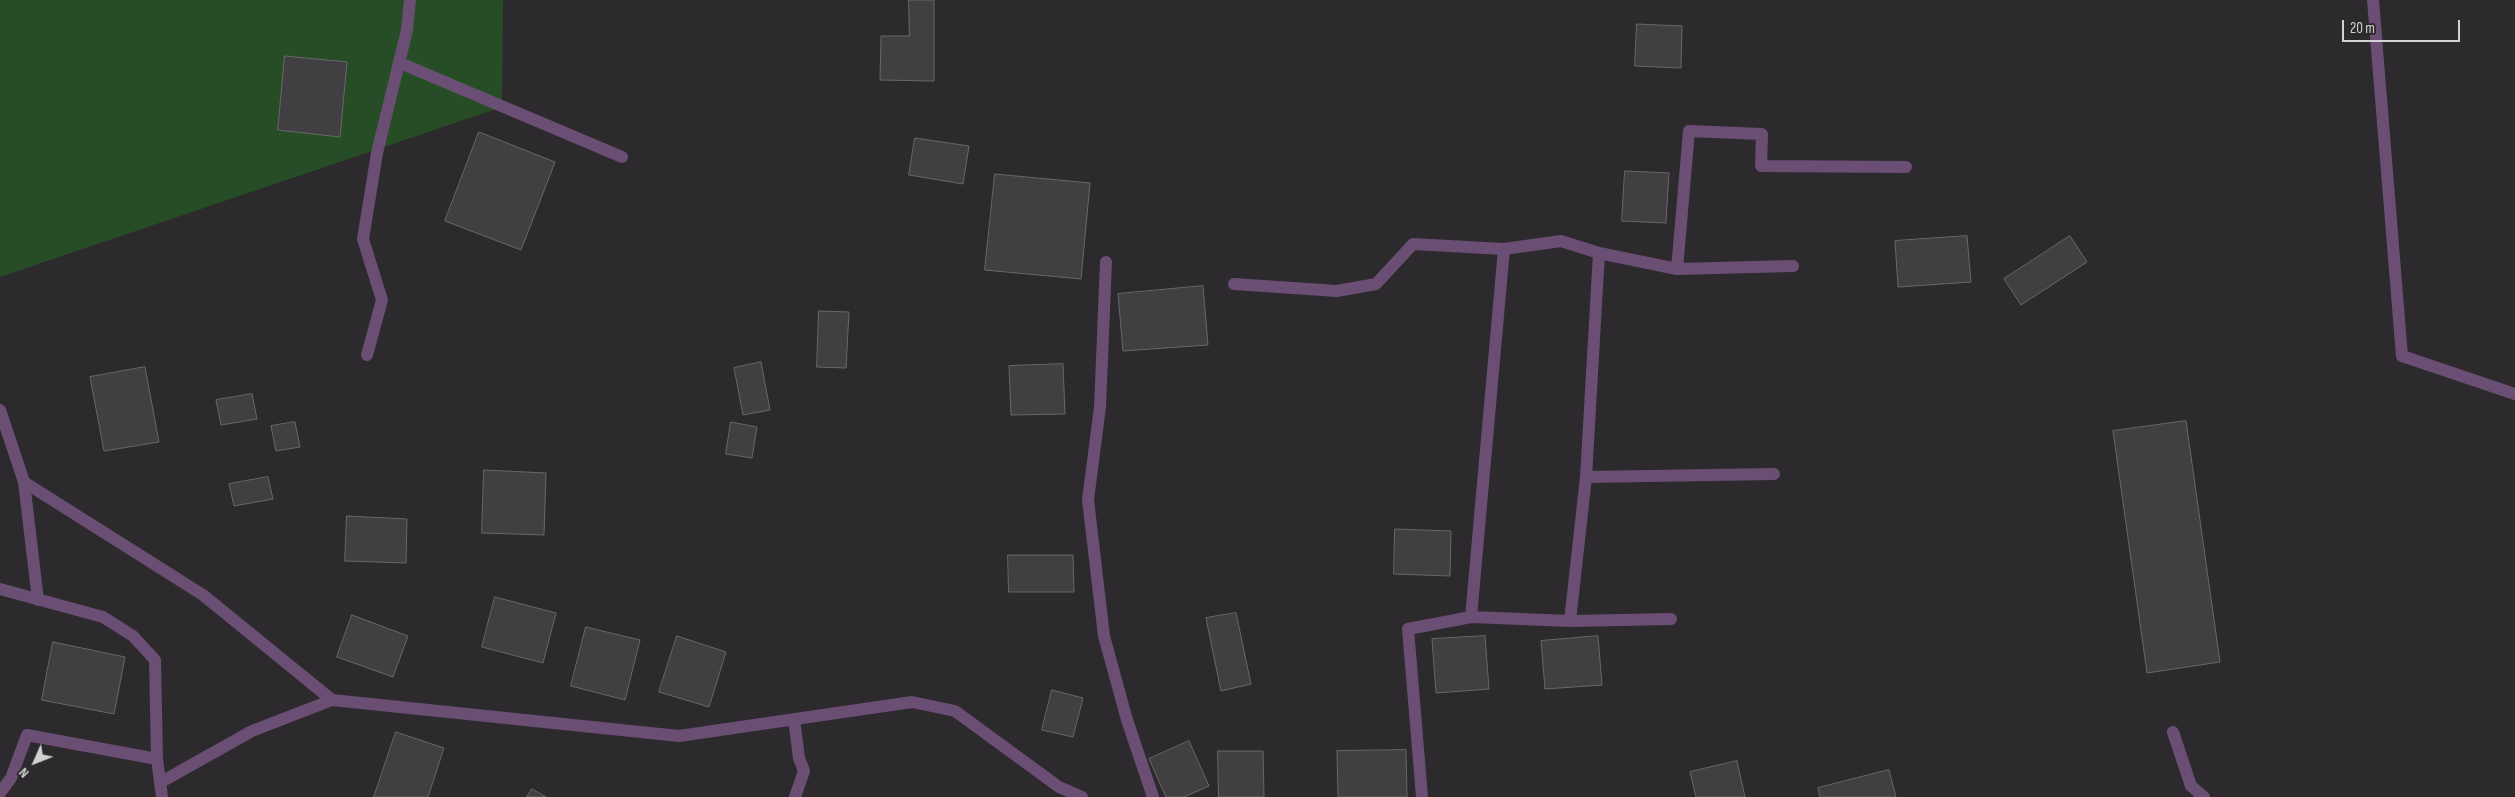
<!DOCTYPE html>
<style>
body{margin:0}
#map{position:relative;width:2515px;height:797px;overflow:hidden;background:#2c2a2d;font-family:"Sofia Sans Condensed",sans-serif}
canvas{display:block}
.north{position:absolute;left:10px;top:737px;width:50px;height:50px;-webkit-text-stroke:4px #2c2a2d;paint-order:stroke;rotate:226deg;font-size:14px;font-weight:700;line-height:20px;text-align:center;color:#d2d1d3}
.north::after{content:'';display:block;margin:auto;width:18px;height:22px;background:#d2d1d3;clip-path:polygon(50% 0,100% 100%,50% 72%,0 100%)}
.scale{position:absolute;left:2342px;top:20px;width:118px;height:22px;box-sizing:border-box;border:2px solid #d2d1d3;border-top:0;padding-left:6px;font-size:15px;line-height:18px;white-space:nowrap;color:#d2d1d3;-webkit-text-stroke:4px #2c2a2d;paint-order:stroke}
</style>
<div id="map">
<canvas width="2515" height="797"></canvas>
<div class="north">N</div>
<div class="scale">20 m</div>
</div>
<script>
const ctx = document.querySelector('canvas').getContext('2d');
ctx.lineJoin = 'round';
function paint(path, color) {
  ctx.fillStyle = color;
  ctx.fill(path, 'evenodd');
}
function strokePath(path, color, width, dash) {
  ctx.strokeStyle = color;
  ctx.lineWidth = width;
  ctx.lineCap = dash ? 'butt' : 'round';
  ctx.setLineDash(dash || []);
  ctx.stroke(path);
}
paint(new Path2D(`
 M0,0H503L502,107L0,277Z`), '#274d27');
const building = new Path2D(`
 M909,0H934V81L880,80L881,36H909Z
 M1637,24L1682,26L1681,68L1635,66Z
 M285,56L347,62L340,137L278,130Z
 M479,132L555,162L521,250L445,221Z
 M915,138L969,146L963,184L909,175Z
 M1625,171L1669,173L1666,223L1622,221Z
 M995,174L1090,183L1081,279L985,270Z
 M1967,236L1971,282L1898,287L1895,241Z
 M2070,236L2087,262L2021,305L2004,279Z
 M1203,286L1208,345L1123,351L1118,294Z
 M819,311L849,312L846,368L817,367Z
 M761,362L770,410L743,415L734,368Z
 M1063,364L1065,414L1011,415L1009,366Z
 M145,367L159,442L104,451L90,377Z
 M252,394L257,419L221,425L216,400Z
 M2186,421L2220,662L2147,673L2113,431Z
 M295,422L300,447L276,451L271,426Z
 M731,422L757,427L752,458L726,454Z
 M484,470L546,473L544,535L482,533Z
 M268,477L273,499L234,506L229,484Z
 M347,516L407,519L406,563L345,561Z
 M1395,529L1451,531L1450,576L1394,574Z
 M1008,555H1073L1074,592H1009Z
 M495,597L556,613L543,663L482,647Z
 M1236,613L1251,684L1221,691L1206,618Z
 M352,615L408,636L393,677L337,657Z
 M586,627L640,640L625,700L571,686Z
 M677,636L726,652L709,707L659,692Z
 M1485,636L1489,689L1436,693L1432,639Z
 M1598,636L1602,685L1545,689L1541,641Z
 M53,642L125,657L114,714L42,700Z
 M1052,690L1083,698L1073,737L1042,730Z
 M396,732L444,748L428,797H374Z
 M1189,741L1209,786L1184,797H1166L1149,759Z
 M1406,750L1407,797H1338L1337,751Z
 M1218,751H1263L1264,797H1219Z
 M1737,761L1745,797H1696L1690,772Z
 M1889,770L1896,797H1820L1818,788Z
 M532,789L546,797H527Z`);
paint(building, '#413f42');
strokePath(building, '#6a676b', 1);
strokePath(new Path2D(`
 M2373,0L2402,356L2515,394
 M400,63L622,157
 M1599,253L1677,269L1793,266
 M1106,262L1100,407L1088,500L1104,636L1127,720L1153,797
 M1677,269L1689,131L1762,134L1761,166L1906,167
 M1234,284L1337,291L1376,284L1413,244L1504,249L1561,241L1599,253L1586,477L1570,621L1471,617L1408,629L1422,797
 M367,355L382,300L363,239L377,153L407,30L410,0
 M0,410L24,482L38,600
 M1586,477L1774,474
 M24,482L203,595L332,700L679,736L912,702L955,711L1059,787L1082,797
 M0,589L103,617L133,636L155,660L157,759L162,797
 M1471,617L1504,249
 M1570,621L1671,619
 M794,719L799,758L804,771L795,797
 M2173,732L2191,786L2204,797
 M161,782L252,731L332,700
 M0,793L11,778L27,735L157,759`), '#6b4e73', 12);
</script>
